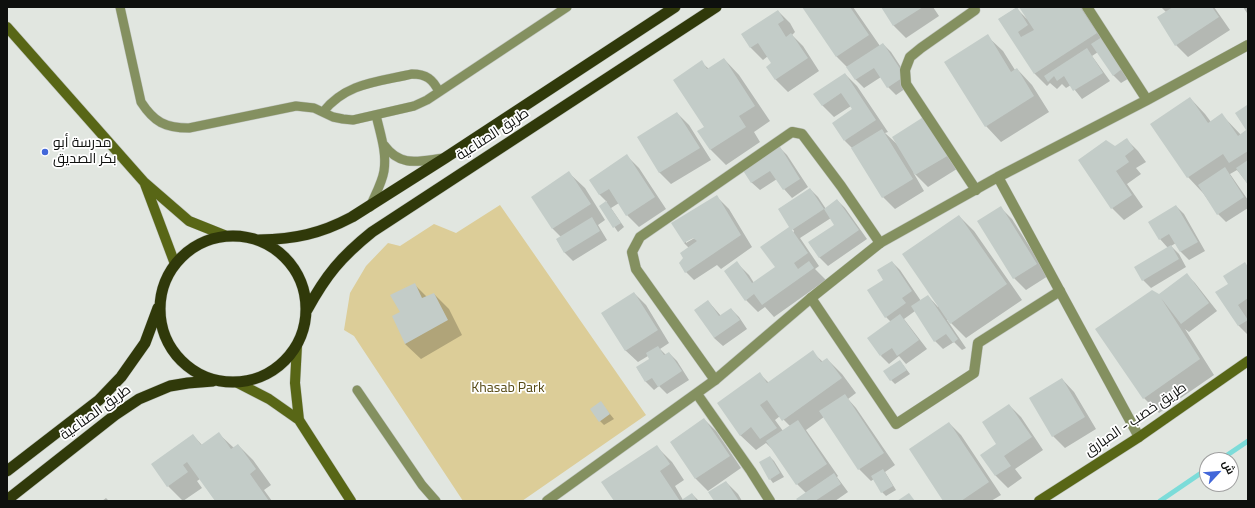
<!DOCTYPE html>
<meta charset="utf-8">
<style>
body{margin:0}
#map{position:relative;width:1255px;height:508px;overflow:hidden;background:#e1e6e0;font-family:"Titillium Web",Cairo,sans-serif}
canvas{display:block}
.frame{position:absolute;inset:0;border:8px solid #0e100e;pointer-events:none}
.north{position:absolute;left:1199px;top:452px;width:40px;height:40px;box-sizing:border-box;background:#fff;border:1px solid #9f9f9f;border-radius:50%;rotate:64deg;font-size:11px;font-weight:700;line-height:16px;text-align:center;color:#0e100e}
.north::after{content:'';display:block;margin:auto;width:14px;height:18px;background:#4267d9;clip-path:polygon(50% 0,100% 100%,50% 72%,0 100%)}
</style>
<div id="map">
<canvas width="1255" height="508"></canvas>
<div class="frame"></div>
<div class="north">ش</div>
</div>
<script>
const ctx = document.querySelector('canvas').getContext('2d');
ctx.lineJoin = 'round';
function paint(path, color) {
  ctx.fillStyle = color;
  ctx.fill(path, 'evenodd');
}
function strokePath(path, color, width, dash) {
  ctx.strokeStyle = color;
  ctx.lineWidth = width;
  ctx.lineCap = dash ? 'butt' : 'round';
  ctx.setLineDash(dash || []);
  ctx.stroke(path);
}
function drawText(font, color, halo, rows, align = 'center') {
  ctx.font = font + ' "Titillium Web",Cairo,sans-serif';
  ctx.lineWidth = 3.5;
  ctx.setLineDash([]);
  ctx.textBaseline = 'middle';
  ctx.strokeStyle = halo;
  ctx.fillStyle = color;
  for (const [text, x, y, turn = 0] of rows) {
    ctx.save();
    ctx.translate(x, y);
    ctx.rotate((+turn || 0) * Math.PI / 180);
    ctx.textAlign = isNaN(turn) ? turn : align;
    if (halo) ctx.strokeText(text, 0, 0);
    ctx.fillText(text, 0, 0);
    ctx.restore();
  }
}
paint(new Path2D(`
 M500,205L646,415L522,501H463L354,336L344,330L350,293L366,266L388,243L400,246L434,224L456,233Z`), '#dccd98');
paint(new Path2D(`
 M803,7H853L880,46L883,44L891,52L912,84L896,95L888,87L881,77L864,88L856,80L848,68L837,57Z
 M882,7H933L939,16L906,38L894,26Z
 M1021,7H1084L1131,77L1121,83L1113,75L1098,52L1092,56L1110,81L1082,99L1071,85L1066,88L1062,84L1057,89L1050,83L1047,86L1035,74L999,19L1016,8L1027,19Z
 M1161,7H1214L1230,30L1188,57L1176,45L1166,12Z
 M1243,7H1248V14L1247,13Z
 M778,11L790,23L795,32L792,35L803,46L819,71L788,92L776,80L767,67L773,63L768,56L763,60L751,48L742,35Z
 M987,36L1003,51L1015,70L1017,69L1032,85L1049,112L1001,142L986,126Z
 M724,59L739,75L770,121L754,132L760,142L726,165L711,150L699,131L705,127L701,62L709,69Z
 M845,74L857,86L888,132L885,133L898,145L925,118L960,167L928,187L913,172L924,191L895,209L883,197L853,149L845,141L853,109L851,106L834,117L822,105Z
 M1190,98L1205,114L1211,122L1222,115L1241,135L1248,130V108V184L1237,170L1230,174L1248,200V208L1226,222L1218,214L1203,193L1188,177Z
 M677,113L689,125L711,160L671,184L659,172Z
 M1126,139L1138,151L1146,162L1136,168L1141,174L1127,184L1143,207L1124,220L1112,208L1115,147Z
 M779,147L787,155L808,187L792,198L784,189L777,179L760,190L751,182Z
 M627,156L639,168L666,209L639,227L627,215L619,203L611,208L624,227L618,232L600,206L607,202L600,195L590,180Z
 M569,173L585,188L605,220L598,225L607,240L573,261L565,253L557,240L561,237L553,229L532,197Z
 M810,189L818,197L826,209L837,200L845,208L867,239L828,266L820,258L809,243L835,225L831,218L800,238L819,266L815,269L826,280L774,317L765,307L758,312L746,300L737,263L749,275L754,283L776,267L794,231L779,209Z
 M717,197L729,209L752,247L721,269L717,265L694,280L686,272L689,248L684,243ZM698,236L686,243V241Z
 M1176,206L1184,214L1205,251L1189,260L1181,252L1176,243L1171,246L1179,254L1186,267L1151,288L1143,280L1168,248L1160,239Z
 M1000,207L1012,219L1048,276L1026,290L1014,278Z
 M959,216L974,231L1022,300L966,338L948,320H947L966,348L962,350L954,342L943,349L935,341L915,311L904,319L927,349L906,364L899,356L889,364L881,356L891,322L886,317L885,280L892,262L900,270L921,301L928,296L938,307Z
 M1245,264L1248,267V335L1239,326L1217,292L1229,284Z
 M1187,275L1195,283L1217,311L1189,332L1185,329L1214,375L1159,413L1144,398L1160,296Z
 M415,285L427,297L434,294L449,309L462,335L421,359L405,344L402,313Z
 M634,293L646,305L669,343L660,349L666,355L669,353L677,361L689,380L667,394L659,386L654,390L646,382L637,368L651,359L648,356L638,362L625,350Z
 M708,301L721,316L731,309L739,317L747,329L723,346L714,338Z
 M812,352L823,362L827,359L842,374L856,393L848,399L856,408L895,465L885,472L896,490L886,496L882,492L874,479L871,481L859,469L824,417L806,430L838,476L837,477L848,492L835,501H799L806,493L797,484L777,454L766,443L756,450L740,435L760,374L769,383ZM780,416L790,426L783,431L775,420Z
 M900,361L910,374L895,384L891,380Z
 M1062,379L1074,392L1096,429L1065,448L1053,436Z
 M601,403L614,419L604,425L600,421Z
 M1009,405L1021,417L1043,450L1015,469L1022,478L1008,488L996,476L981,455L998,444Z
 M704,419L716,431L741,468L708,491L696,479L671,442Z
 M949,423L961,435L1001,495L991,501H944Z
 M219,434L234,448L238,445L253,460L271,485L264,490L272,501H216L200,479L197,481L202,488L183,501L168,486L193,435L202,445Z
 M657,447L672,462L684,480L675,486L683,500L692,494L699,501H615Z
 M770,457L774,461L784,477L773,483L770,479Z
 M726,482L738,494L742,501H715Z
 M106,498L109,501H102Z`), '#0003');
strokePath(new Path2D(`
 M1220,460L1248,441
 M1160,501L1207,469`), '#7cdcd9', 5);
paint(new Path2D(`
 M802,7H850L869,35L836,57Z
 M881,7H923L893,26Z
 M1017,7L1028,25L1018,32L1021,37L1034,30L1019,7H1080L1097,33L1034,74L998,19Z
 M1173,7H1212L1219,17L1175,46L1157,17Z
 M778,10L784,20L778,24L786,37L791,33L808,58L775,80L766,67L771,63L758,43L750,48L741,34Z
 M988,34L1011,72L1017,68L1034,96L985,127L944,62Z
 M1102,37L1123,68L1113,76L1091,44Z
 M883,43L905,76L887,88L874,68L855,80L846,67Z
 M1087,48L1103,73L1073,91L1064,76L1057,81L1054,76L1048,82L1044,76Z
 M724,58L755,106L739,116L746,127L710,150L697,131L704,127L673,80L702,60L707,69Z
 M845,73L876,120L844,141L832,123L852,109L841,93L822,106L813,94Z
 M1190,97L1208,123L1222,113L1238,136L1246,130L1235,113L1247,105L1248,107V151L1229,163L1223,154L1187,178L1150,124Z
 M677,112L700,148L659,173L637,137Z
 M925,116L949,155L915,175L892,137Z
 M882,129L913,179L882,198L851,148Z
 M1127,138L1134,149L1125,156L1129,162L1116,171L1132,195L1111,209L1078,160L1106,140L1115,146Z
 M779,145L800,179L783,190L770,171L751,183L742,169Z
 M627,154L655,197L626,216L609,189L599,195L589,180Z
 M1248,160V185L1236,168Z
 M1225,167L1244,197L1217,215L1198,185Z
 M569,171L591,204L552,229L531,197Z
 M810,188L824,209L792,230L808,253L794,263L798,269L809,261L814,268L762,305L754,294L745,301L724,271L737,261L752,283L775,267L760,247L789,227L778,209Z
 M717,195L741,235L685,273L679,263L683,258L680,253L697,241L693,238L684,243L671,223Z
 M837,199L859,230L819,258L808,242L834,225L824,209Z
 M606,201L621,223L613,228L599,206Z
 M1176,205L1198,242L1180,252L1169,234L1159,240L1148,222Z
 M1001,206L1037,264L1013,279L977,221Z
 M959,215L1007,284L950,324L902,254Z
 M592,217L600,231L564,253L556,239Z
 M1171,245L1179,259L1142,281L1134,267Z
 M892,261L912,291L902,298L906,303L885,318L867,290L883,280L877,270Z
 M1245,262L1248,267V298L1238,305L1248,320L1238,326L1215,292L1228,284L1223,276Z
 M1187,273L1209,303L1181,324L1161,298L1200,359L1143,399L1095,329L1152,290L1159,294Z
 M415,283L422,298L434,293L448,320L405,344L392,316L400,312L390,295Z
 M634,292L658,330L625,351L601,313Z
 M928,295L958,339L953,343L946,334L934,342L911,306Z
 M708,300L719,316L731,308L740,320L714,338L694,310Z
 M900,314L919,340L897,356L892,348L880,356L867,338Z
 M658,346L664,355L669,352L682,371L658,387L652,378L645,382L636,367L649,359L646,353Z
 M813,350L821,362L827,358L842,378L782,421L767,400L760,405L777,428L760,439L751,427L740,436L717,403L760,372L767,383Z
 M900,360L907,370L890,381L883,371Z
 M1062,378L1085,417L1052,437L1029,398Z
 M845,394L884,453L858,470L819,411Z
 M601,401L610,414L599,422L590,409Z
 M1009,404L1032,437L1004,456L1011,466L995,476L980,455L996,444L982,422Z
 M704,418L730,456L695,479L670,442Z
 M798,420L827,464L796,485L766,441Z
 M949,422L989,482L961,501H943L909,449Z
 M219,432L231,449L238,444L256,469L250,474L269,501H215L187,462L183,465L188,472L167,487L151,464L193,434L201,445Z
 M657,445L670,464L660,471L680,501L692,493L697,501H614L601,482Z
 M770,456L780,473L769,480L759,462Z
 M883,469L893,486L881,493L871,476Z
 M834,473L841,484L815,501H798L796,499Z
 M726,481L739,501H714L708,492Z
 M909,493L915,501H897Z`), '#c3ccc8');
const service = new Path2D(`
 M120,7L141,102C154,122 165,128 189,128L296,106L314,108L333,117L343,119L353,120L414,106L427,100L567,7
 M323,112C346,83 377,82 412,74C426,74 433,79 439,92
 M384,145C401,168 419,161 444,158
 M370,207C375,195 382,183 384,171C387,152 380,133 376,115
 M357,390L422,485L436,501`);
const minor = new Path2D(`
 M975,10L921,48L910,57L905,70L906,84L976,190
 M811,298L896,424L974,373L978,343L1060,291
 M715,380L636,269L632,252L640,237L792,132L802,134L841,186L880,243
 M697,394L751,471L770,501`);
const tertiary = new Path2D(`
 M1087,7L1147,100
 M998,177L1139,437
 M547,501L715,380L811,298L880,243L998,177L1147,100L1248,45`);
const secondary = new Path2D(`
 M7,27L144,182L189,221L224,235
 M145,184L175,264
 M297,345L295,383L299,420
 M236,382L269,399L299,420L351,501
 M1039,501L1139,437L1248,361`);
const trunk = new Path2D(`
 M160 309a73 73 0 1 1 146 0a73 73 0 1 1-146 0Z
 M259,240C295,239 320,234 352,217L445,158L675,7
 M307,310C326,275 341,257 372,232L716,7
 M7,471L99,400L121,377L145,343L158,308
 M7,500L115,415L139,399L170,386L188,383L213,381`);
strokePath(service, '#bfc4be', 10);
strokePath(minor, '#bfc4be', 11);
strokePath(tertiary, '#bfc4be', 11);
strokePath(secondary, '#bfc4be', 11);
strokePath(trunk, '#bfc4be', 12);
strokePath(service, '#849060', 9);
strokePath(minor, '#849060', 10);
strokePath(tertiary, '#849060', 10);
strokePath(secondary, '#586616', 10);
strokePath(trunk, '#30390a', 11);
for (const [x, y, r, color] of [
 [45,152,4,"#4267d9"]
]) {
  const dot = new Path2D();
  dot.arc(x, y, r, 0, 2 * Math.PI);
  ctx.fillStyle = color;
  ctx.fill(dot);
  strokePath(dot, '#fff', 1.5);
}
drawText('14px', '#0e100e', '#fff', [
 ["طريق الصناعية",493,135,-33],
 ["طريق الصناعية",96,413,-36],
 ["طريق خصب - المبارق",1136,420,-34]
]);
drawText('14px', '#0e100e', '#fff', [
 ["مدرسة أبو",53,144],
 ["بكر الصديق",53,160]
], 'left');
drawText('14px', '#564913', '#fff', [
 ["Khasab Park",508,389]
]);
</script>
